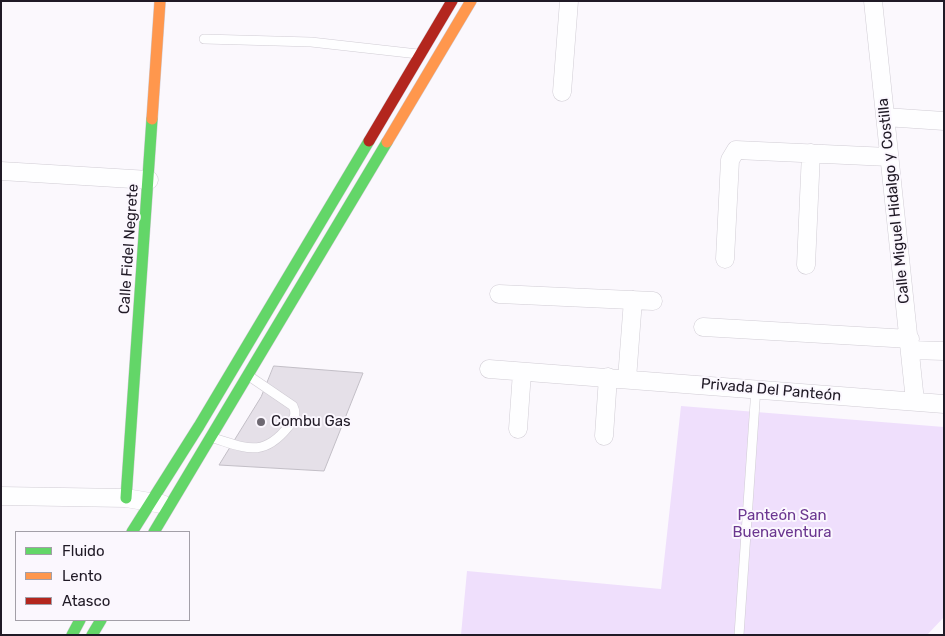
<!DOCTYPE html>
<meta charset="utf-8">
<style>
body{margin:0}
#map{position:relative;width:945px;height:636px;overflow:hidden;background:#fbf8fd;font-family:Rubik,sans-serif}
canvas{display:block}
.frame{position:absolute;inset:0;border:2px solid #201a26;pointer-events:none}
.legend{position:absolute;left:15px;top:531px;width:175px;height:90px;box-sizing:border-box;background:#fbf7fe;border:1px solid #a39fa8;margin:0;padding:6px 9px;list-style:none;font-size:15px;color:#201a26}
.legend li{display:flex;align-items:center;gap:10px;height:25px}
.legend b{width:25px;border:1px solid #a39fa8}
</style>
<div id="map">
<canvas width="945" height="636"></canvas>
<div class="frame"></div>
<ul class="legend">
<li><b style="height:6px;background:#63d668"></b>Fluido</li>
<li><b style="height:6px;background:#ff974d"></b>Lento</li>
<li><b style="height:6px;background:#b3261e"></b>Atasco</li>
</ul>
</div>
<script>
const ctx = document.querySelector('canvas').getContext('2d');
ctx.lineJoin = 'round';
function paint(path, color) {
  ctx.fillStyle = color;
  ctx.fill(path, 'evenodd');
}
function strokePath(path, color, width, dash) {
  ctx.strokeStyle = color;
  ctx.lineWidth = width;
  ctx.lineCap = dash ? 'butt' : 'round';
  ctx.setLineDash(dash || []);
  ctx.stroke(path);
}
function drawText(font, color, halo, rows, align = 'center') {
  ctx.font = font + ' Rubik,sans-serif';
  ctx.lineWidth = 4;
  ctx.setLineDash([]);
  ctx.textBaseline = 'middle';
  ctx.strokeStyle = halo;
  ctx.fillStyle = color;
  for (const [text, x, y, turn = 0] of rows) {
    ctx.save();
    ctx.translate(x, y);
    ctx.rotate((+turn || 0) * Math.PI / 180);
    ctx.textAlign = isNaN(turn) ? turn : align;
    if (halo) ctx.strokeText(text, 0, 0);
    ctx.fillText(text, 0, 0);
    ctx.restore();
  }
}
paint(new Path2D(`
 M681,406L944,427V617L927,635H461L467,571L661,589Z`), '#efdffc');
const building = new Path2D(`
 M274,366L363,373L324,471L219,465L261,397Z`);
paint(building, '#e5e0e8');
strokePath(building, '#c2bec6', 1);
const lane = new Path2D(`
 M204,39L311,42L418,54
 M213,438C246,448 263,458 288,427C294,420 297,414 293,406L249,376
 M739,635L756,388`);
const street = new Path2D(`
 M873,1L915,401
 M562,92L569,1
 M885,117L944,121
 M1,171L149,180
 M725,259L730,160L736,150L889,157
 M806,265L811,153
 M499,294L653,301
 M703,327L910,339
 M910,350L944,351
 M489,369L944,404
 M627,379L633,300
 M518,429L522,372
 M604,436L608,377
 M1,496L126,498L162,504`);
const fast = new Path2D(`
 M126,498L152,119
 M132,532L199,426L369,141
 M154,532L387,142
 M72,635L80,620
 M92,635L101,620`);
const slow = new Path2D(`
 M152,119L160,1
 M387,142L471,1`);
const jam = new Path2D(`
 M369,141L452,1`);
strokePath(lane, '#d0ccd4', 10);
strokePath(street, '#d0ccd4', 19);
strokePath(fast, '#d0ccd4', 12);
strokePath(slow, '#d0ccd4', 12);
strokePath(jam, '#d0ccd4', 12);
strokePath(lane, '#fefeff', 9);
strokePath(street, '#fefeff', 18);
strokePath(fast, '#63d668', 11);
strokePath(slow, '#ff974d', 11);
strokePath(jam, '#b3261e', 11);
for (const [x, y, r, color] of [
 [261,422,5,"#6d6871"]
]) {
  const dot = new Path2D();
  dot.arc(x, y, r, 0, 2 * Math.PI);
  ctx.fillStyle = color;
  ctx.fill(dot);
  strokePath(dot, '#fbf7fe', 2);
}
drawText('15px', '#201a26', '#fbf7fe', [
 ["Calle Miguel Hidalgo y Costilla",894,201,-96],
 ["Calle Fidel Negrete",129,249,-86],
 ["Privada Del Panteón",771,390,5]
]);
drawText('15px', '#201a26', '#fbf7fe', [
 ["Combu Gas",271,422]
], 'left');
drawText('15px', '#6b3790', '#fbf7fe', [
 ["Panteón San",782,516],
 ["Buenaventura",782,533]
]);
</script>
